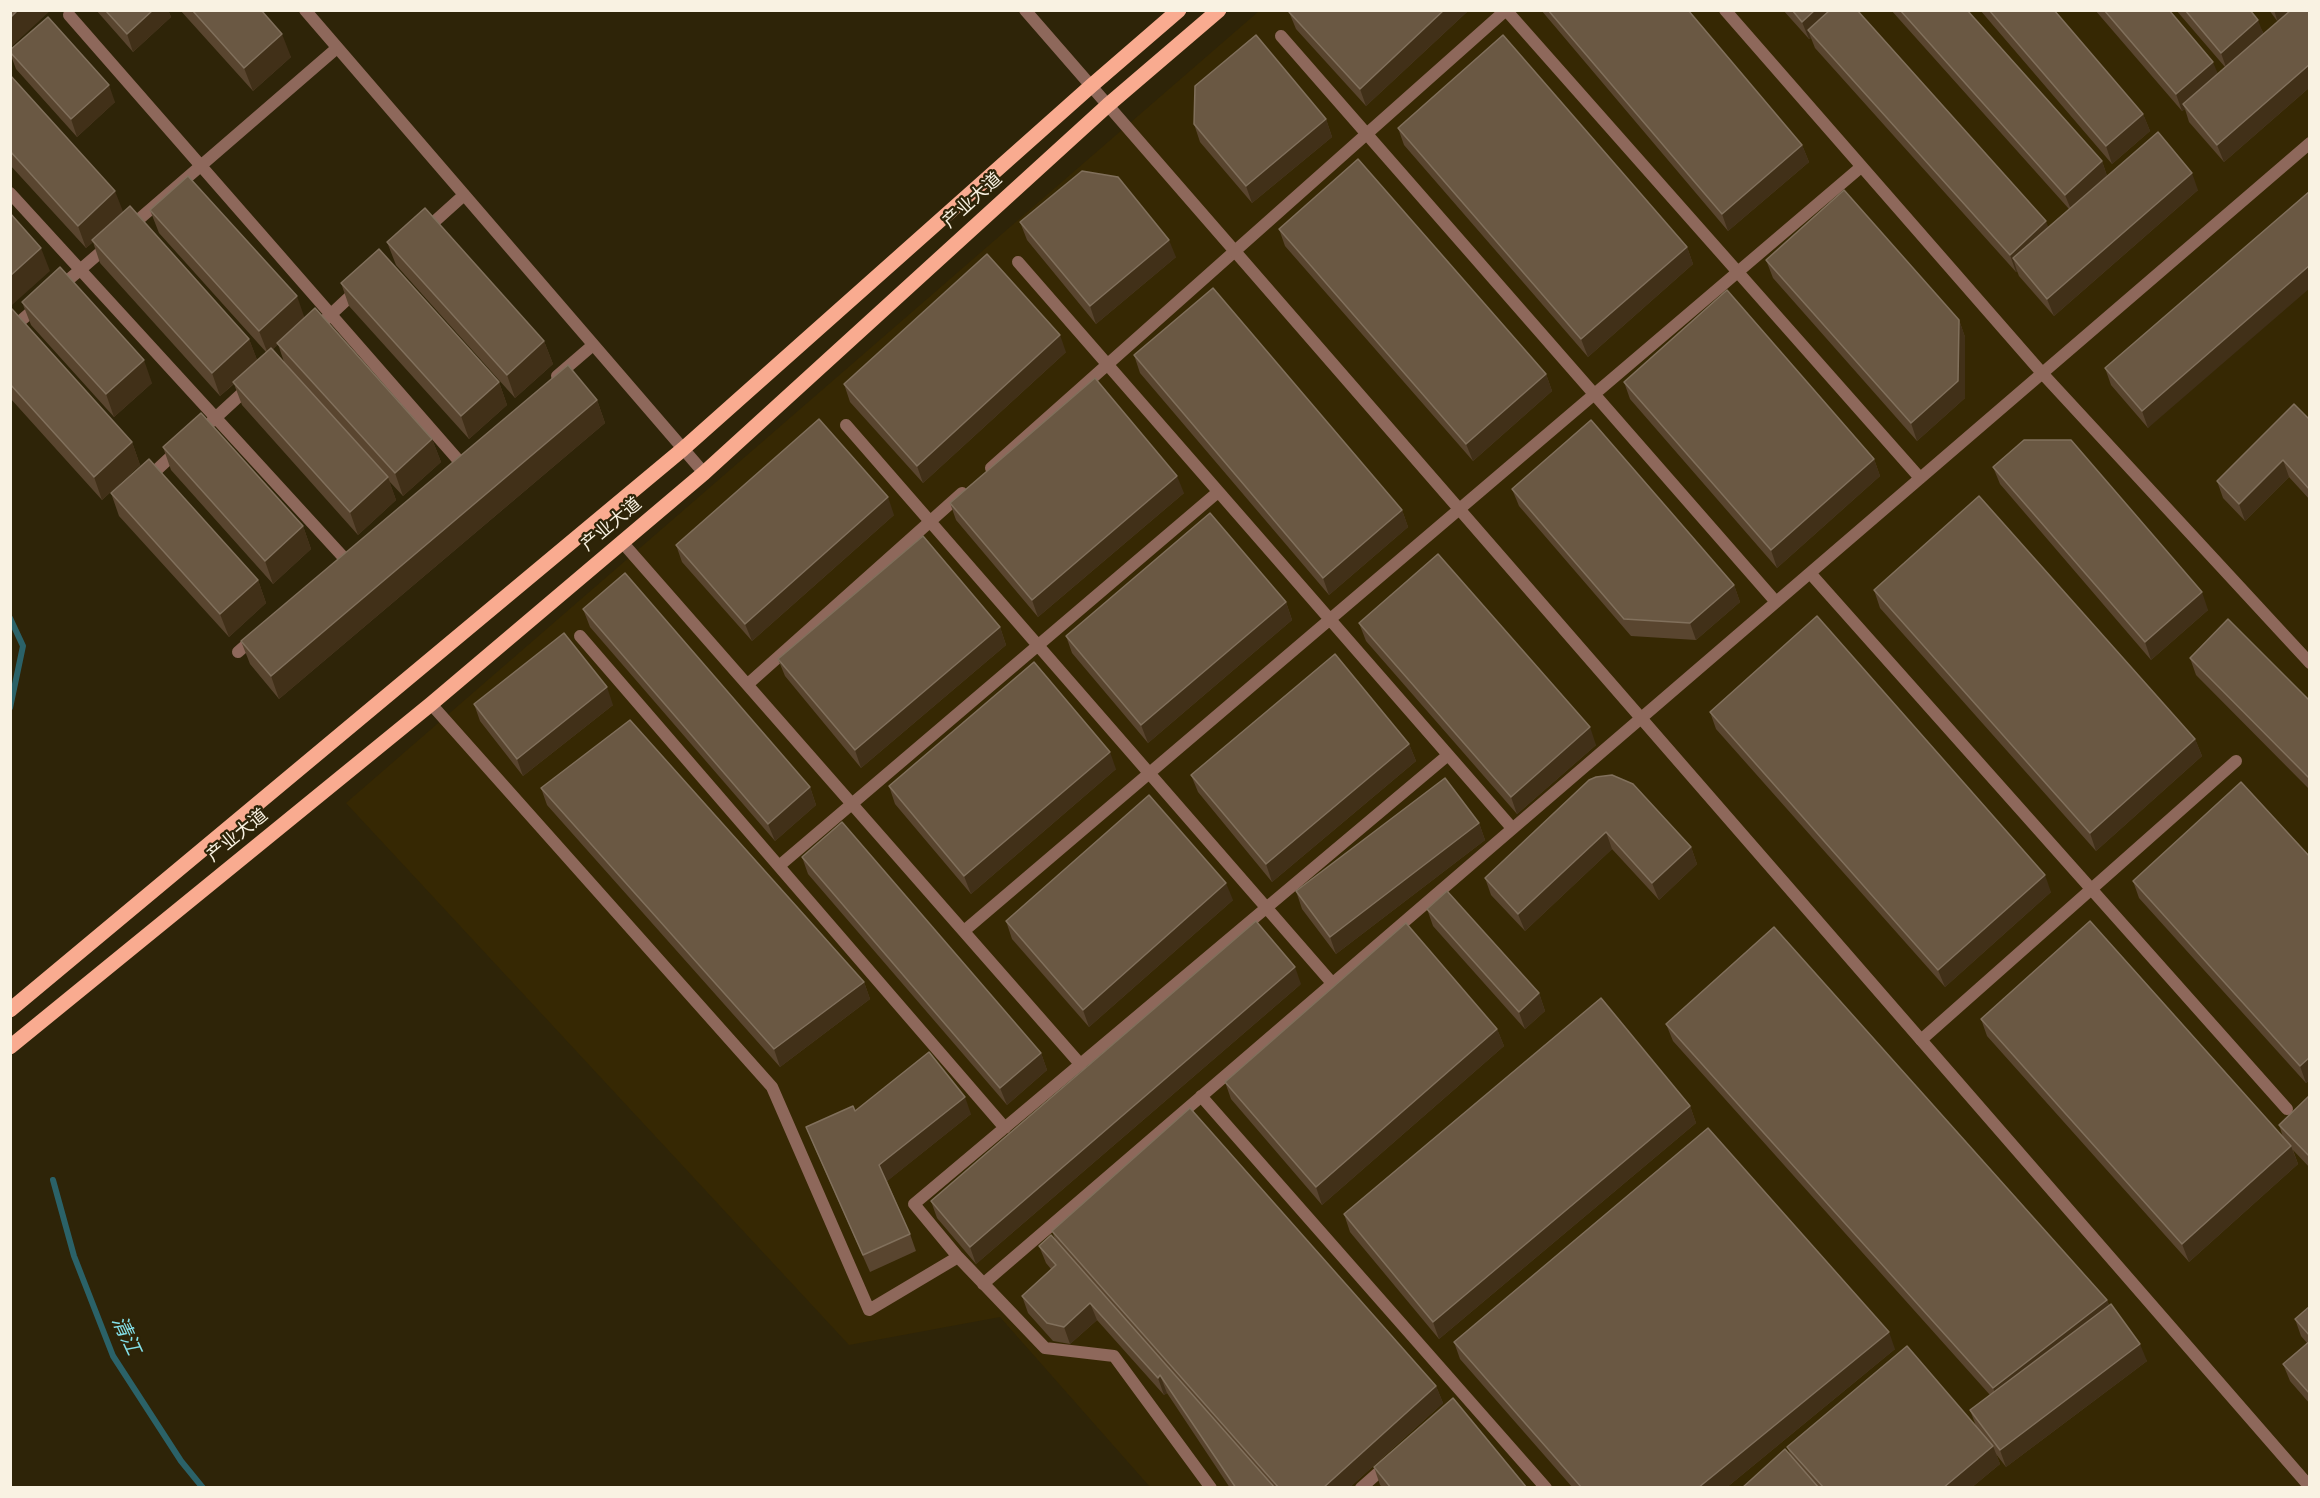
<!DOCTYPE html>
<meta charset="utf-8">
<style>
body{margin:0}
#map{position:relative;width:2320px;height:1498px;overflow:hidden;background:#2e2408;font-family:Roboto,sans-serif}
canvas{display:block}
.frame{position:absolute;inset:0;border:12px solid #f9f2e2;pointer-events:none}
</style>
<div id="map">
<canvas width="2320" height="1498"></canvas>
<div class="frame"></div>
</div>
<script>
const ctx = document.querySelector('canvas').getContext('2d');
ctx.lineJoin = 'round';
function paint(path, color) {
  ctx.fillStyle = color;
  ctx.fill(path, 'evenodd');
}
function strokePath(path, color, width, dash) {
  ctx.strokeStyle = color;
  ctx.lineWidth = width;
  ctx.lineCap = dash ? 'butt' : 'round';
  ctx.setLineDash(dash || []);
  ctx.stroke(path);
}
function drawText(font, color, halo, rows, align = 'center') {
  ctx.font = font + ' Roboto,"Noto Sans SC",sans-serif';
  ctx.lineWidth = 4.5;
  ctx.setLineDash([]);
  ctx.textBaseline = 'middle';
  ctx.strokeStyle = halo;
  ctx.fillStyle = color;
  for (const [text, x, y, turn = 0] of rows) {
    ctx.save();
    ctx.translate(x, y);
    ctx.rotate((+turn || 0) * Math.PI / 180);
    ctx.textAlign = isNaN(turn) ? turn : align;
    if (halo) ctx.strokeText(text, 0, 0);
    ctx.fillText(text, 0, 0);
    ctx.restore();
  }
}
paint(new Path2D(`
 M1259,11H2309V1487H1150L1000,1317L849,1345L346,803Z`), '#362803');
strokePath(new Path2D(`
 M10,618L23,646L10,708
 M53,1180L74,1256L113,1356L181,1461L203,1488`), '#2b6268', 6);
strokePath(new Path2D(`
 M69,15L459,461
 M10,193L345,559
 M130,227L337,48
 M424,231L464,195
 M59,288L110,244
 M326,319L357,290
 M10,330L39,305
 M557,376L593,345
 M212,421L250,386
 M147,479L178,450
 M238,652L255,637`), '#8e685b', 12);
strokePath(new Path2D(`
 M305,10L704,473
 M1506,10L1920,478
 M1725,10L2042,373L2310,663
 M1281,36L1776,602
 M1018,262L1512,828
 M846,425L1332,983
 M991,468L1506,10
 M622,542L1081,1065
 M1810,573L2287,1109
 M580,636L1005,1128
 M748,684L962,493
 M431,704L772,1087L869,1310L958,1257L1045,1348L1114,1356L1211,1488
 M779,866L1218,492
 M964,931L1861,167
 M1921,1040L2236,761
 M1201,1096L1546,1488
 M958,1257L914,1204L1448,755
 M983,1284L2310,143
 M1361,1488L1387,1465`), '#8e685b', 12);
strokePath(new Path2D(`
 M1025,10L2310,1487`), '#8e685b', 12);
strokePath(new Path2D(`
 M10,1010L683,449L1091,86L1179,10
 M10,1047L431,704L704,473L1108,105L1219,10`), '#f9ab90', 15);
paint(new Path2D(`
 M96,10H168L171,17L133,52Z
 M180,10H261L291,57L253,91Z
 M1291,10H1469L1366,106L1296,29L1289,12Z
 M1541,10H1688L1802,145L1809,162L1728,231Z
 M1783,10H1857L2048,227L2069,209L1891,10H1967L2102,161L2107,176L2198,190L2054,316L2019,276L2017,271L2016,272L1815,48L1811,38L1809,39Z
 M1980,10H2054L2143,114L2150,131L2112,164Z
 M2095,10H2169L2218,74L2225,67L2176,10H2250L2264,34L2278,22L2269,10H2310V87L2224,162L2189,122L2185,109L2182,111Z
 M10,50L115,102L77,137L16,69L10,53Z
 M10,75L123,212L249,339L257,360L266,352L159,233L150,210L305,318L432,439L441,462L403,496L389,481L396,500L358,535L242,405L234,384L220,396L100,263L93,242L86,248L10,165ZM278,344L284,362L273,349Z
 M1326,119L1332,137L1252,203L1200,142L1194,124Z
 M1398,128L1687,247L1693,264L1588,357L1404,145Z
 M2310,191L2148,428L2111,385L2105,368Z
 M1020,222L1176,257L1096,324L1027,240Z
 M1279,229L1546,374L1552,391L1473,461L1285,246Z
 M387,242L544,341L553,364L515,398L396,265Z
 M1766,260L1959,320L1965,337V398L1917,441L1773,278Z
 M341,283L499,382L507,405L469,439L349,306Z
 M22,302L152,383L114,417L31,325Z
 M10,311L132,442L140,465L102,500L10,398Z
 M1066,352L923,483L850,402L844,384Z
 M1134,355L1402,510L1408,527L1329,595L1140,373Z
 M1624,382L1874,459L1880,476L1777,568L1630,399Z
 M597,400L605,423L279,699L250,664L241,641Z
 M2310,420V500L2289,477L2245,521L2223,498L2217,481Z
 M163,447L303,526L311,549L273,584L171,470Z
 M1993,467L2208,610L2151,660L2000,484Z
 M1512,489L1734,585L1740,602L1696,640L1631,636L1519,506Z
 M111,493L258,580L266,603L229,637L119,516Z
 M1184,493L1038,617L956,520L950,503Z
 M894,515L752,641L682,562L676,545Z
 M1874,590L2195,739L2202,756L2096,851L1880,608Z
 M1286,602L1292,620L1148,743L1072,653L1066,636Z
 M583,609L810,787L816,805L775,841L590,627Z
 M1359,623L1596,745L1517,814L1366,641Z
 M1000,627L1006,645L861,768L785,676L778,659Z
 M2190,658L2310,701V790L2196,675Z
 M474,704L613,705L523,776L480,721Z
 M1710,712L2051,892L1945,987L1716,729Z
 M1409,744L1416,761L1272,882L1198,792L1191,775Z
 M1116,769L971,894L895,804L889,786Z
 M1589,780L1691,847L1697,864L1659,900L1612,849L1525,931L1491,895L1485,878Z
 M541,788L864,982L870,999L780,1067L547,805Z
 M1479,823L1485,840L1336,954L1302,909L1296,891Z
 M802,857L1041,1053L1047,1070L1007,1105L808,874Z
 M2310,857V1080L2306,1083L2139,898L2133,881Z
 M1233,900L1089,1027L1012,939L1006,921Z
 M1427,909L1539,993L1545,1011L1525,1029L1433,926Z
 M1301,984L976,1264L937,1218L931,1201Z
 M1981,1019L2283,1137L2279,1125L2310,1095V1168L2293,1150L2298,1164L2189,1262L1987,1036Z
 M1666,1024L2107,1300L2109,1305L2147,1361L2006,1467L1996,1454L2000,1464L1971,1488H1742L1790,1454L1787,1447L1976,1426L1970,1410L1990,1395L1673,1041Z
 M1497,1029L1504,1046L1322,1205L1231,1099L1225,1082Z
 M1690,1106L1696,1123L1439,1339L1350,1232L1344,1214Z
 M855,1111L971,1114L887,1181L910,1234L916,1251L870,1272L813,1144L806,1127Z
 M1052,1231L1436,1386L1443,1403L1349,1488H1230L1167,1393L1164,1395L1097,1320L1070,1344L1053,1341L1028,1313L1022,1296L1051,1269L1046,1263L1039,1246L1055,1239Z
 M2310,1306V1404L2290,1381L2283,1364L2307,1343L2301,1336L2295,1319Z
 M1454,1342L1895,1349L1726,1488H1573L1460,1359Z
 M1374,1467L1527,1488H1383L1380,1485Z`), '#59452f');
paint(new Path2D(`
 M18,10H51L10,48V18Z
 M153,10H168L171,17L133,52L127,34Z
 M1444,10H1469L1366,106L1360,89Z
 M1815,10H1841L1808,30L1811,38L1809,39L1802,22Z
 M2274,10H2294L2278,23Z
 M2258,20L2265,38L2227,70L2221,53Z
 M282,34L291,57L253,91L244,68Z
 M2213,62L2220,79L2183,104L2185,109L2182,111L2176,94Z
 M2310,64V87L2224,162L2217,145Z
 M109,85L115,102L77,137L71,119Z
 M2143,114L2150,131L2112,164L2106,146Z
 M1326,119L1332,137L1252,203L1246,186Z
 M1802,145L1809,162L1728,231L1722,214Z
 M2102,161L2108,179L2072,212L2065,195Z
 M2192,173L2198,190L2054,316L2047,299Z
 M115,191L124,214L92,240L93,242L86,248L78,226Z
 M2046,221L2053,239L2013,258L2017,271L2016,272L2010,255Z
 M1169,240L1176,257L1096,324L1090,306Z
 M1687,247L1693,264L1588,357L1581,339Z
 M41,248L50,271L12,305L10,300V276Z
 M2310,265V288L2148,428L2142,411Z
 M297,296L305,319L268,354L259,331Z
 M1959,320L1965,337V398L1917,441L1911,423Z
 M1060,335L1066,352L923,483L917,466Z
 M249,339L258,362L220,396L212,373Z
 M544,341L553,364L515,398L507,375Z
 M144,360L152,383L114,417L106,394Z
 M1546,374L1552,391L1473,461L1466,444Z
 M499,382L507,405L469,439L461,416Z
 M597,400L605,423L279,699L271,676Z
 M432,439L441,462L403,496L395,473Z
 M132,442L140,465L102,500L94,477Z
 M1874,459L1880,476L1777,568L1771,550Z
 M2283,460L2289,477L2245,521L2239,504Z
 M1177,476L1184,493L1038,617L1032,600Z
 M388,477L396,500L358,535L350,512Z
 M888,497L894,515L752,641L745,624Z
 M1402,510L1408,527L1329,595L1323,578Z
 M303,526L311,549L273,584L265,561Z
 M258,580L266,603L229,637L220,614Z
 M1734,585L1740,602L1696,640L1690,623Z
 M2202,592L2208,610L2151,660L2145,642Z
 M1286,602L1292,620L1148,743L1141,725Z
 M1000,627L1006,645L861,768L855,750Z
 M607,687L613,705L523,776L517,759Z
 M1590,727L1596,745L1517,814L1511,797Z
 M2195,739L2202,756L2096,851L2090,833Z
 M1409,744L1416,761L1272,882L1266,864Z
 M1110,752L1116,769L971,894L964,876Z
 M810,787L816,805L775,841L768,824Z
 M1479,823L1485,840L1336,954L1330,937Z
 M1606,832L1612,849L1525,931L1518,914Z
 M1691,847L1697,864L1659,900L1652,883Z
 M2045,875L2051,892L1945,987L1938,970Z
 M1226,883L1233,900L1089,1027L1083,1010Z
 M1295,967L1301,984L976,1264L970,1247Z
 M864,982L870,999L780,1067L774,1049Z
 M1539,993L1545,1011L1525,1029L1519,1012Z
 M1497,1029L1504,1046L1322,1205L1316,1187Z
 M1041,1053L1047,1070L1007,1105L1000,1088Z
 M2310,1057V1080L2306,1083L2300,1066Z
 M965,1097L971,1114L886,1182L879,1165Z
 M1690,1106L1696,1123L1439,1339L1433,1322Z
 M2291,1146L2298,1164L2189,1262L2182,1244Z
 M2107,1300L2114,1318L2000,1405L1993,1388Z
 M1090,1303L1097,1320L1070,1344L1064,1327Z
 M1889,1332L1895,1349L1726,1488H1698Z
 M2140,1344L2147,1361L2006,1467L2000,1450Z
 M1160,1375L1167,1393L1164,1395L1158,1378Z
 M1436,1386L1443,1403L1349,1488H1323Z
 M1993,1446L2000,1464L1971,1488H1943Z`), '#413018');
const building = new Path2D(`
 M10,10H18L10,18Z
 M105,10H153L127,34Z
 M192,10H261L282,34L244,68Z
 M1291,10H1444L1360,89L1289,12Z
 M1548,10H1688L1802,145L1722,214Z
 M1792,10H1815L1802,22Z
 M1830,10H1857L2046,221L2010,255L1808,30Z
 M1900,10H1967L2102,161L2065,195Z
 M1989,10H2054L2143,114L2106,146Z
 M2104,10H2169L2213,62L2176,94Z
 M2185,10H2250L2258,20L2221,53Z
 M2291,10H2310V64L2217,145L2183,104Z
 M48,17L109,85L71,119L10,52V50Z
 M1256,35L1326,119L1246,186L1194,124L1195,86Z
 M1503,35L1687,247L1581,339L1398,128Z
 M10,75L115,191L78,226L10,151Z
 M2158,132L2192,173L2047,299L2013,258Z
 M1358,159L1546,374L1466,444L1279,229Z
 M1082,171L1118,177L1169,240L1090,306L1020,222Z
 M188,176L297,296L259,331L150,210Z
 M1844,190L1959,320L1958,381L1911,423L1766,260Z
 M2310,191V265L2142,411L2105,368Z
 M130,206L249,339L212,373L92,240Z
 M425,208L544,341L507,375L387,242Z
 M10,213L41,248L10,276Z
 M379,249L499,382L461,416L341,283Z
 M987,254L1060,335L917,466L844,384Z
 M60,267L144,360L106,394L22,302Z
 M1213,288L1402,510L1323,578L1134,355Z
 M1727,290L1874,459L1771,550L1624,382Z
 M315,308L432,439L395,473L277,343Z
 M12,309L132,442L94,477L10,384V311Z
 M271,348L388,477L350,512L233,382Z
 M568,365L597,400L271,676L241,641Z
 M1095,378L1177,476L1032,600L950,503Z
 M2294,404L2310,420V490L2283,460L2239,504L2217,481Z
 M201,413L303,526L265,561L163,447Z
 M819,419L888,497L745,624L676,545Z
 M1591,420L1734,585L1690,623L1624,619L1512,489Z
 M2024,440H2071L2202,592L2145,642L1993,467Z
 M149,459L258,580L220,614L111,493Z
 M1979,496L2195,739L2090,833L1874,590Z
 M1210,513L1286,602L1141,725L1066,636Z
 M923,536L1000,627L855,750L778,659Z
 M1438,554L1590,727L1511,797L1359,623Z
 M625,573L810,787L768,824L583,609Z
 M1817,616L2045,875L1938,970L1710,712Z
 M2228,619L2310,701V779L2190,658Z
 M564,633L607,687L517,759L474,704Z
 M1335,654L1409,744L1266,864L1191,775Z
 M1034,662L1110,752L964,876L889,786Z
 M630,720L864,982L774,1049L541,788Z
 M1612,775L1633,784L1691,847L1652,883L1606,832L1518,914L1485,878L1589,780L1596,777Z
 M1445,778L1479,823L1330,937L1296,891Z
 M2241,782L2310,857V1057L2300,1066L2133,881Z
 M1149,795L1226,883L1083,1010L1006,921Z
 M842,822L1041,1053L1000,1088L802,857Z
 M1447,891L1539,993L1519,1012L1427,909Z
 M1256,921L1295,967L970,1247L931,1201Z
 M2090,921L2291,1146L2182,1244L1981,1019Z
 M1406,923L1497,1029L1316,1187L1225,1082Z
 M1774,927L2107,1300L1993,1388L1666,1024Z
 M1601,998L1690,1106L1433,1322L1344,1214Z
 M929,1052L965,1097L879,1165L910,1234L863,1255L806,1127L853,1106L855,1111Z
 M2310,1095V1157L2279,1125Z
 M1190,1108L1436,1386L1323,1488H1279L1052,1231Z
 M1708,1128L1889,1332L1698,1488H1582L1454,1342Z
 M1051,1235L1275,1488H1236L1160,1375L1158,1378L1090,1303L1064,1327L1047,1323L1022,1296L1056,1265L1039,1246Z
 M2111,1304L2140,1344L2000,1450L1970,1410Z
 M2310,1306V1336L2295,1319Z
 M2310,1341V1394L2283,1364Z
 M1907,1346L1993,1446L1943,1488H1824L1787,1447Z
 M1453,1398L1527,1488H1391L1374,1467Z
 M1785,1449L1819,1488H1742Z`);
paint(building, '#6a5843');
strokePath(building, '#81705c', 1.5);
drawText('18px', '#f9f2e2', '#2e2408', [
 ["产业大道",973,201,-42],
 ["产业大道",612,525,-40],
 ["产业大道",238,836,-39]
]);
drawText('italic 20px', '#84e0e9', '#2e2408', [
 ["清江",125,1336,65]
]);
</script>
